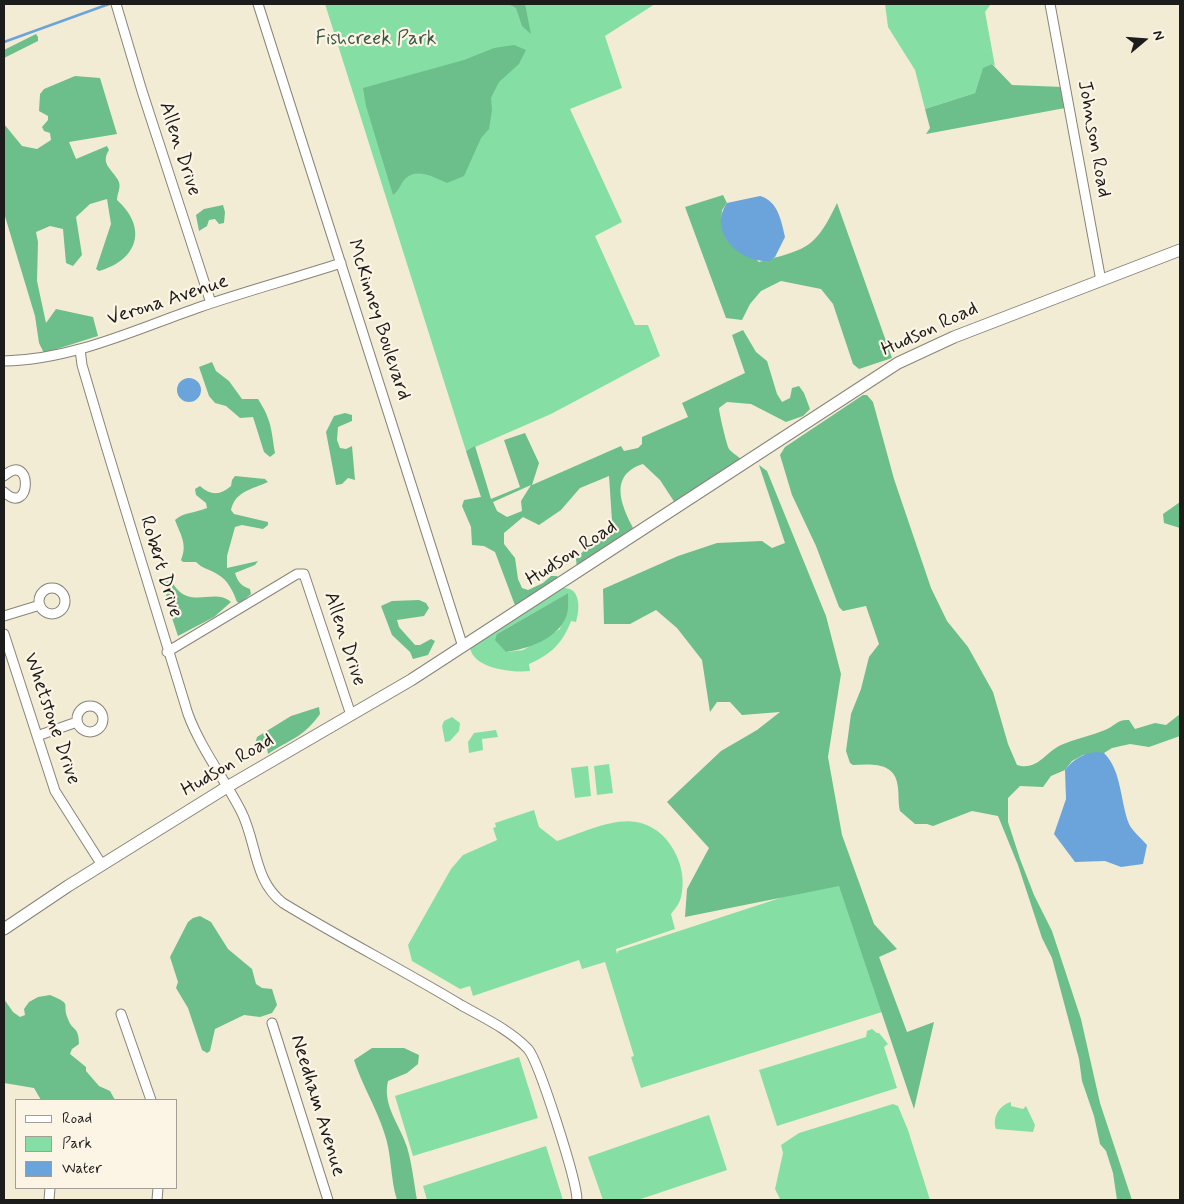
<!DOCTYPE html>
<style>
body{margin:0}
#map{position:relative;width:1184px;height:1204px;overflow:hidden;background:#f3ecd4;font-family:Mynerve,sans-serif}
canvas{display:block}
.frame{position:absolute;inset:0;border:5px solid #1c1c1c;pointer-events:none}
.legend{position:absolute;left:15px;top:1099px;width:162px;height:90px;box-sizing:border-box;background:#fcf5e5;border:1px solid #a29e95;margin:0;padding:6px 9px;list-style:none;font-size:15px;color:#1c1c1c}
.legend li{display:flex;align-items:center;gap:10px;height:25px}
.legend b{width:25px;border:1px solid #a29e95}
.north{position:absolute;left:1119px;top:15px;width:50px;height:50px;-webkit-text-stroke:4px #fcf5e5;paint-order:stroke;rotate:72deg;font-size:14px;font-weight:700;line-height:20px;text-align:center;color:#1c1c1c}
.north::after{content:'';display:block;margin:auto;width:18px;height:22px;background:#1c1c1c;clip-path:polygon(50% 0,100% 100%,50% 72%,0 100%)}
</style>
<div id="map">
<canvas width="1184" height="1204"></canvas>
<div class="frame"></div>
<ul class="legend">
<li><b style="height:6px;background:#fff"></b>Road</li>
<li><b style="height:14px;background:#85dfa5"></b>Park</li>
<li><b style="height:14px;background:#6ba4db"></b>Water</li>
</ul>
<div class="north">N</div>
</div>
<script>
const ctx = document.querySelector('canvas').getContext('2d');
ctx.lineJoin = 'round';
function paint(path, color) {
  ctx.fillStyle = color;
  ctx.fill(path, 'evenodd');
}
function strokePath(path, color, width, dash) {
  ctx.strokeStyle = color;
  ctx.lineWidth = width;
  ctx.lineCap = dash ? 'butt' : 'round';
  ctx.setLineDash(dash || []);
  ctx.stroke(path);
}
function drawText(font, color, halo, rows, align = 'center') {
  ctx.font = font + ' Mynerve,sans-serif';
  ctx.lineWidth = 4.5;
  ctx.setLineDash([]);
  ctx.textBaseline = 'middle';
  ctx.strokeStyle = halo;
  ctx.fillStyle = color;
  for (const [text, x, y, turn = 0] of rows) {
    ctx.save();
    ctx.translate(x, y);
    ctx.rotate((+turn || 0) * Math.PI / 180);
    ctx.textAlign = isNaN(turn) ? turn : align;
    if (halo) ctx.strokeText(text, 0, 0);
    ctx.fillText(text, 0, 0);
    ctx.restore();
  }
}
paint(new Path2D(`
 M325,4H511L513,7V4H655L605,36L622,88L570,109L622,222L595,236L635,325H648L660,356L551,414L466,451Z
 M885,4H991L985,12L995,66L992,64L983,69L975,93L925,109L915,70L888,27Z
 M563,588C581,587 580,609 576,622L571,621C563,643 550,655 529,664L530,671C513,673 474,669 470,648ZM568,593L560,629L523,650L507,652L497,634Z
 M452,717L460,723L459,731L450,741L445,742L442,726L444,721Z
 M496,730L498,737L482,739L483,750L469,753L468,742L474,733Z
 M609,764L613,793L597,795L594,766Z
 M588,766L591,796L575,798L571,768Z
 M534,810L539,827L557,841C580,834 611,818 636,822C669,827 689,867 681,897C680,903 675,909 671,914L675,929L616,949L617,954L618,951L841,878L882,1012L641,1088L631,1057L634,1056L605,962L582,969L579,960L473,996L470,986L460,989L412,961L408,945L451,869L463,855L497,840L493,828L496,827L495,823Z
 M872,1029L877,1033H879L888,1044L884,1047L897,1088L777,1126L759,1070L866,1037L867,1031Z
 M519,1057L538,1118L413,1156L395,1096Z
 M1011,1102V1106L1023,1109L1026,1106L1035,1125L1033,1132L996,1129C992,1118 999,1105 1011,1102Z
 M893,1104L898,1106L908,1130L930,1200L780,1199L775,1189L783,1153L781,1145L799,1133Z
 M709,1115L727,1170L638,1200H603L588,1157Z
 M546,1146L563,1200H427L423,1186Z`), '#85dfa5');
paint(new Path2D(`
 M508,4H525L531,34L522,26L516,8Z
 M36,34L38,37V41L4,58V50Z
 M514,45L526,50L519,64L499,82L491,98L492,110L489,129L481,138L464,176L447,183C435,178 417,167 405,179C400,184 400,190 393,195L366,106L363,88L464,60L494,48Z
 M992,64L1012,85L1063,87L1065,108L926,134L930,128L925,109L975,93L983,68Z
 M75,76L100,78L117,134L69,142L76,159L107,146L109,150C100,164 112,169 118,180C122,187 117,193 117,200C148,228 138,260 99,271L96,269L111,224L107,199L90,204L76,217L82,255L73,266L66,263L63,229L50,226L36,232L38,242L37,281L46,323L56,309L93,317L98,336L44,353L39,343L35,316L4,213V124L22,146L37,149L51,140L50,133L44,131L42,127L48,120V116L39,111L40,94L44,89Z
 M723,195L727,203L722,210L721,225L759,262C807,249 815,249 837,203L892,358L859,369L853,364L833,304L821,289L781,281L761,291L750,304L742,320L726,318L685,207Z
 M223,205L225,212L224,223L219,224L215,219L209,220L207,226L199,231L196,215L204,209Z
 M743,330L756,352L767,361L777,394L782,402L790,398L792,388L799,386L804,393L810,409L803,416L786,422L751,404L727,402L719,408C719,413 727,446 729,449C732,453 738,456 742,460L675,503L660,480L643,464C608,475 621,506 635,531L577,568L576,559L612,521L609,476L580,488L561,510L539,525L523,517L504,533V544L515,558L518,579L522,588L528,590L543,583L551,576H557L559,580L516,608L495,552L484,546L472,545L471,527L462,506L464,500L481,497L466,451L475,446L491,499L520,487L504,440L525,433L539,463L532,485L621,446L624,451L638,448L642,444V437L688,417L682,403L745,373L732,335ZM531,485L521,501L522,511L507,517L497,511L493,502Z
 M212,362L216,371L229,381L242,399H258C272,421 271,429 275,453L270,457L264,452L253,417L240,418L226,406L215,403L209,396L199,367Z
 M863,395H867L873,402L894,479L931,588L947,621L968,647L993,692L1008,744L1017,765C1038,771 1044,753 1061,745C1074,739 1091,736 1105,730C1115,726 1117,719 1129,720L1135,729L1155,723L1166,725L1180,714V736L1149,747L1130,744L1112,748L1104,753L1083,755L1072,761L1065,770L1051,776L1043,787L1020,786L1008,798V822L1020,859L1034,895L1052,931L1081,1019L1100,1103L1132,1200H1117L1113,1173L1106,1151L1100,1144L1094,1116L1082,1081L1079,1059L1052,958L1042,938L1018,865L998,816L972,811L933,826L927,824H915L900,811C898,803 899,796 898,788C896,762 873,764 853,765L850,763L846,751L851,714L861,689L869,657L879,644L866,606L843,611L839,607L816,546L792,495L780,455L785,447Z
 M345,413L352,415V421L338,427L337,440L340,448L346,449L352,446L355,480L348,478L342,484L336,485L326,432L334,416Z
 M759,465L767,471L826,616L841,674L828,757L842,835L874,924L897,949L879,957L907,1032L934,1022L914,1109L839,886L685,917L687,889L709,848L667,802L721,751L757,730L780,712L742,715L730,702H717L710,712L702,660L677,628L656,610L630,624H604L603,589L678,556L717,543L762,541L772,548L785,543Z
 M235,476L265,479L268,482C253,489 235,491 231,510L234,514L268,522V525L263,529L242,525L235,527L227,556V568L258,561L255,565L235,573C238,582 241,586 250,589L251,594L240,603L237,602C233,591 228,580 217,574C209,569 203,569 196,562H183L181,560C188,544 180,534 175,520C183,512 196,513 207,508L206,503L196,495L195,489L200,486C211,496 221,495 231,486L232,480Z
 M1180,502V528L1164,523L1163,514Z
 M167,577C174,583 177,593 187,596C202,601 218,591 231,602L214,617L178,636L168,606L164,582Z
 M568,593C568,600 569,610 566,617C557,639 528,649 506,652L495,640L497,634Z
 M419,600L426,603L429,608L424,616L397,620L399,627L415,645H420L431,639L435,641L428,655L413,659L410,652L392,635L381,606L392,601Z
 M319,707L320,714C303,738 290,739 268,754L267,748H254L257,737L291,716Z
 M200,916L211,922L228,949L252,969L256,984L262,988L272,989L277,1005L272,1013L260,1017L244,1015L215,1029L210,1051L207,1053L202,1050L188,1008L176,988L178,982L170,957L188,922L193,918Z
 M50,995C74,1005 61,1003 68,1019C72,1031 79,1026 79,1044L72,1049L70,1054L86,1067V1071L99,1086L110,1091L115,1100H41L34,1088L4,1083V999L13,1012L20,1017L25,1015L24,1009L29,1002L38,997Z
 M372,1048H404L419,1055L418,1064L407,1073L388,1081C382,1105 400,1125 407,1147C412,1164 414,1183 417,1200H397C390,1178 392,1154 384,1132C376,1107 362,1085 354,1060Z`), '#6cbe8a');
paint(new Path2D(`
 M760,196C778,201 781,220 785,237L775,257L769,261C740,263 707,232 727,203Z
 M177 390a12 12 0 1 1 24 0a12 12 0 1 1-24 0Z
 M1096,752L1104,753C1122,771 1120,801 1129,824C1133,832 1142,839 1147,845L1143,864L1121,867L1105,861L1075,862L1054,834L1066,799L1065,770C1074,759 1082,754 1096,752Z`), '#6ba4db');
strokePath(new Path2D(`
 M4,42L109,4`), '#6ba4db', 2.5);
const street = new Path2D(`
 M116,4L142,91L211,303
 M258,4L463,647
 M1050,4L1101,281
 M80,349L82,365L106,446L188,714C201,749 224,778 241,811C257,842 253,880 283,903C342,939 403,970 461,1005C484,1018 510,1030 528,1049C539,1062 577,1181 577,1200
 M4,361C72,360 137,329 200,307C247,291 295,278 341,263
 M4,476C33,450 32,518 4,492
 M39 601a13 13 0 1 1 26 0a13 13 0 1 1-26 0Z
 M4,616L40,605
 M4,634L55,791L102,865
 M167,652L297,574H304L351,715
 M77 719a13 13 0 1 1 26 0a13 13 0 1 1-26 0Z
 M37,736L77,722
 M121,1014L151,1100
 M272,1023L328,1200
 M49,1200L50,1188
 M157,1200L158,1188`);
const secondary = new Path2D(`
 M4,929L68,886L227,787L411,680L898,363L954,337L1180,250`);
strokePath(street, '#888478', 11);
strokePath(secondary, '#888478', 13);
strokePath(street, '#fff', 9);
strokePath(secondary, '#fff', 11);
drawText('20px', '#3c5645', '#fcf5e5', [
 ["Fishcreek Park",376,40]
]);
drawText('20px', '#1c1c1c', '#fcf5e5', [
 ["Johnson Road",1093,139,80],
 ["Allen Drive",179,149,72],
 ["Verona Avenue",168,301,-18],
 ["McKinney Boulevard",378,320,72],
 ["Hudson Road",930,330,-25],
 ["Hudson Road",572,554,-33],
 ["Robert Drive",160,567,73],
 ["Allen Drive",344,639,72],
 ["Whetstone Drive",51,719,71],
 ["Hudson Road",228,766,-31],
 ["Needham Avenue",317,1106,73]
]);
</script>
